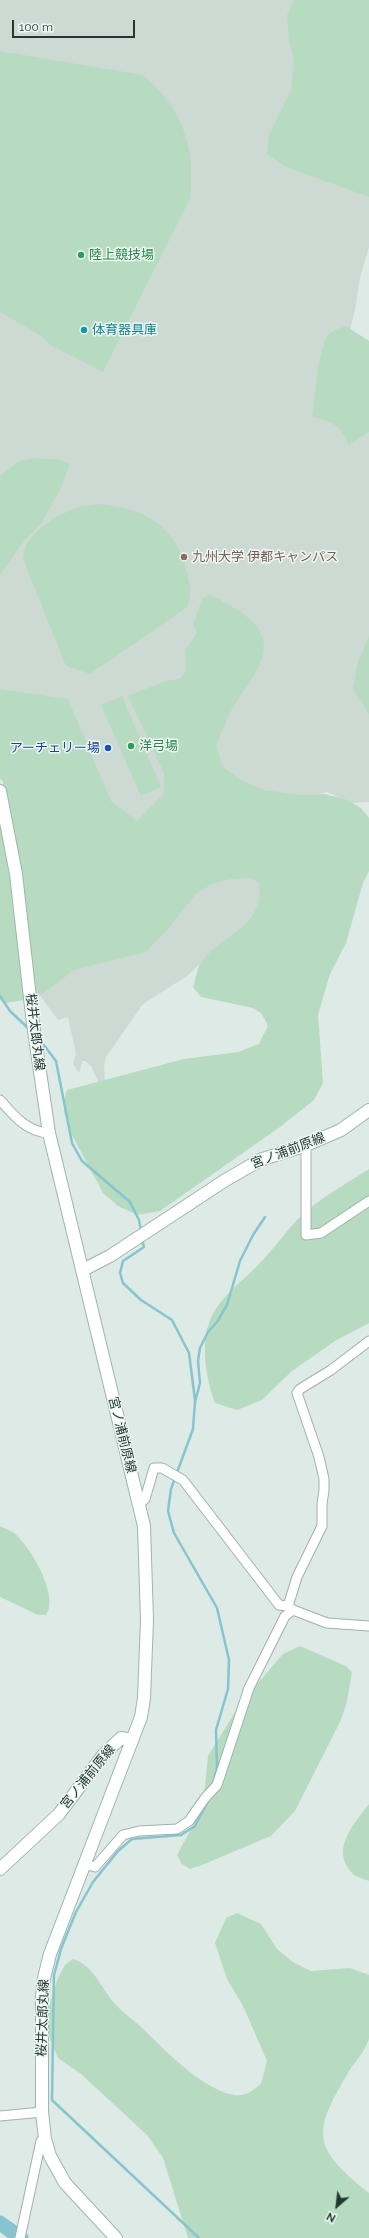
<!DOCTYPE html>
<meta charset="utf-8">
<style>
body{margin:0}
#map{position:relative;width:369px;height:2238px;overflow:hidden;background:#deeae5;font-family:Raleway,sans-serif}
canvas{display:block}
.north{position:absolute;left:317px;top:2186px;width:40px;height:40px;-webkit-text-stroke:3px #eff7f3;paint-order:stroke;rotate:208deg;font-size:11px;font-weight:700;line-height:16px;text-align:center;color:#203932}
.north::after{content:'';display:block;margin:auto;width:14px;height:18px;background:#203932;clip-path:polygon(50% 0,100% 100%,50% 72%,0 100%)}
.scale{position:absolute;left:12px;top:20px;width:123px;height:18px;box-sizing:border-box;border:2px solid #203932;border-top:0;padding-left:5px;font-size:12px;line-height:14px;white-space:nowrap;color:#203932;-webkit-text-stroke:3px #eff7f3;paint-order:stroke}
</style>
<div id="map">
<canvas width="369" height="2238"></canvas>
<div class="north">N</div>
<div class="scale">100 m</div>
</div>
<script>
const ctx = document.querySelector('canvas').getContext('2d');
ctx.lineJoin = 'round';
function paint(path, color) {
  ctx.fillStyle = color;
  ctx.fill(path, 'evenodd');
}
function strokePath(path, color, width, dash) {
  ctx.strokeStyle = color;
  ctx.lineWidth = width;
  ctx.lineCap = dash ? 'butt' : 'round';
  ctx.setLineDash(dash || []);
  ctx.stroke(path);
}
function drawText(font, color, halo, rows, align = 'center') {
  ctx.font = font + ' Raleway,"Noto Sans JP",sans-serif';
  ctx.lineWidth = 3;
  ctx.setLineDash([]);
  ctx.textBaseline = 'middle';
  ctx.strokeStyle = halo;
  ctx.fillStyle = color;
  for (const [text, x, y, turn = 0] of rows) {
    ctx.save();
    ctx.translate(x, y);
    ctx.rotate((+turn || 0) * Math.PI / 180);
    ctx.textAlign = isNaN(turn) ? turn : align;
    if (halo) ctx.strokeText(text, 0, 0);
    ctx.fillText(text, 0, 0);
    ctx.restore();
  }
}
paint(new Path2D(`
 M0,0H369V247L360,277L355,310L346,345L369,346V802L352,803L327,792L285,802L307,867L216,957L201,963L187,976L143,1004L106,1057L104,1065L105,1081L101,1088L91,1066L85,1061H82L79,1073L73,1064L76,1054L68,1017L58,1020L36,990L0,763Z`), '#cddad4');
paint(new Path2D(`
 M294,0H369V197L286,167L267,154L269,135L291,90L294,60L289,40L287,15Z
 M0,51L143,75C183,109 196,147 190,199L103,372L52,346L38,334L0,312Z
 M346,326L369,341V432L349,445C338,423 335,423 312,417C315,400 318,341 331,332C335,329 341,328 346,326Z
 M36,458L61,460L70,464L60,490L41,524L24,541L0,575V476L19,461Z
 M99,504C144,508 176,525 187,572C190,585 193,596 186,608L90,674L66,666L23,559L25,546L37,531L54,518L77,507Z
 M209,594C246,614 283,631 253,677C243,693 231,707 225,724C223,730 218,738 217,745C217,751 221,760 222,766L241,780L264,790L301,795L324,794L345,799L361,808L369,818V871L363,883L346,943L330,974L318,1015L323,1083L314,1100L280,1127L160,1211L137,1215L118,1206L103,1193L72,1135L64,1112V1100L67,1090L184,1059L238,1052L259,1044L268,1026L262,1014L253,1008L201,997L193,987C196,979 197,967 202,961C224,933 265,926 259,883L250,878L231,879L212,884L196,894L167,930L146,952L74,970L37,998L5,1003L0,1000V796L3,792V781L0,779V689L68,699L111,801L137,821L164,793V773L128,696L163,682L181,678L186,671L185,650L197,633L193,625L202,599Z
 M369,636V715L353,688L357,665Z
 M122,696L161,787L141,796L101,705Z
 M369,1169V1323L335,1341L292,1371L262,1400L237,1410L215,1403C207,1382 201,1348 208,1326C216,1299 241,1283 259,1264C273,1250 284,1234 297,1220C318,1199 344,1185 369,1169Z
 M0,1526C4,1528 10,1530 14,1533C30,1546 60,1596 46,1615H38L0,1597Z
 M300,1646L346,1666L352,1672L347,1701L341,1720L295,1811L271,1836L202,1865L190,1869L182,1864L177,1855L194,1824L205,1787L208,1756L240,1704L283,1654Z
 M369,1804V1881C364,1879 355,1877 352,1873C330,1849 354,1824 369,1804Z
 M237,1913L261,1924L277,1949L293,1962L311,1971L350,1968L369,1975C369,1989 369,2027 369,2039C366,2049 357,2060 351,2068C314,2130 308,2145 369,2193V2238H188L163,2158L147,2135L81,2074L58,2058L48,2034V2009L58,1978L65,1965L73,1959C95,1966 101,1989 116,2005C122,2012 131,2018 139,2025C162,2047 201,2089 234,2095C245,2097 253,2090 261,2084L267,2061L243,2006L227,1979L215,1943L226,1918Z`), '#b7dbc0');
strokePath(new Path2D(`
 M0,996L10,1011L29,1029
 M40,1040L56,1061L72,1143L82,1161L130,1202L139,1220L141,1231
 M142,1239L144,1247L123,1261L120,1273L123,1283L141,1300L172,1320L189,1353L195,1400
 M212,1786L217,1769L216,1730L228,1689L229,1660L217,1608L174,1533L168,1511L171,1489L193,1429L195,1402L200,1383L198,1361L200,1348L208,1332L217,1322L227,1305L240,1261L253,1235L265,1217
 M199,2238L52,2100L54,1975L61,1949L76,1912L93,1882L118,1851L132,1839L181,1835L195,1826L207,1803`), '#86c5cf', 2.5);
strokePath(new Path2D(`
 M0,2223L21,2238`), '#86c5cf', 15);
const street = new Path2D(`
 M0,1100C14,1116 27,1132 49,1133
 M306,1145V1235L321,1233L369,1201
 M139,1504L145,1499L154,1468H162L183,1480L279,1605L288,1606L293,1610L327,1623L369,1626
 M288,1606L297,1577L322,1526V1504L324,1490V1479L319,1457L297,1393L300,1389L331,1370L369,1341
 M85,1864L95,1867L123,1835L139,1831L177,1829L189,1821L205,1798L217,1785L249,1688L285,1616L293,1610
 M0,2116L42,2112
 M20,2238L41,2141L45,2139`);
const secondary = new Path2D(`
 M0,791L16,874L33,1024L49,1133L144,1526L147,1620L144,1698L141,1717L50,1954L44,1978L42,1996V2112L45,2139L50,2156L65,2183L116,2238
 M83,1270L110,1256L224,1181L260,1160L306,1145L341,1130L369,1110
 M0,1869L59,1814L104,1754L121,1738L132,1740`);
strokePath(street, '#a1b1ac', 11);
strokePath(secondary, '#9eb5ad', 14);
strokePath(street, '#fff', 9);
strokePath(secondary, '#fff', 12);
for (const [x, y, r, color] of [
 [81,255,4,"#2e9e5b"],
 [84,330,4,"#0f9aa8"],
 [184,557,4,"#8d6e63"],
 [131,746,4,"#2e9e5b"],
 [108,748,4,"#1a4fb4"]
]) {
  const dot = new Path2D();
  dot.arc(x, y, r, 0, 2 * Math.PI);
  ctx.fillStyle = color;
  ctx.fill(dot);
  strokePath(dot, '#eff7f3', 1.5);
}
drawText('13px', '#27864d', '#eff7f3', [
 ["陸上競技場",89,255],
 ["洋弓場",139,746]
], 'left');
drawText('13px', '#0d838f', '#eff7f3', [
 ["体育器具庫",92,330]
], 'left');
drawText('13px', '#785e54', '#eff7f3', [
 ["九州大学 伊都キャンパス",192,557]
], 'left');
drawText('13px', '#164399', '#eff7f3', [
 ["アーチェリー場",100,748]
], 'right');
drawText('13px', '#203932', '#eff7f3', [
 ["桜井太郎丸線",35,1032,83],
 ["宮ノ浦前原線",288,1151,-21],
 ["宮ノ浦前原線",122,1435,76],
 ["宮ノ浦前原線",88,1777,-51],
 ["桜井太郎丸線",43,2018,-88]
]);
</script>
